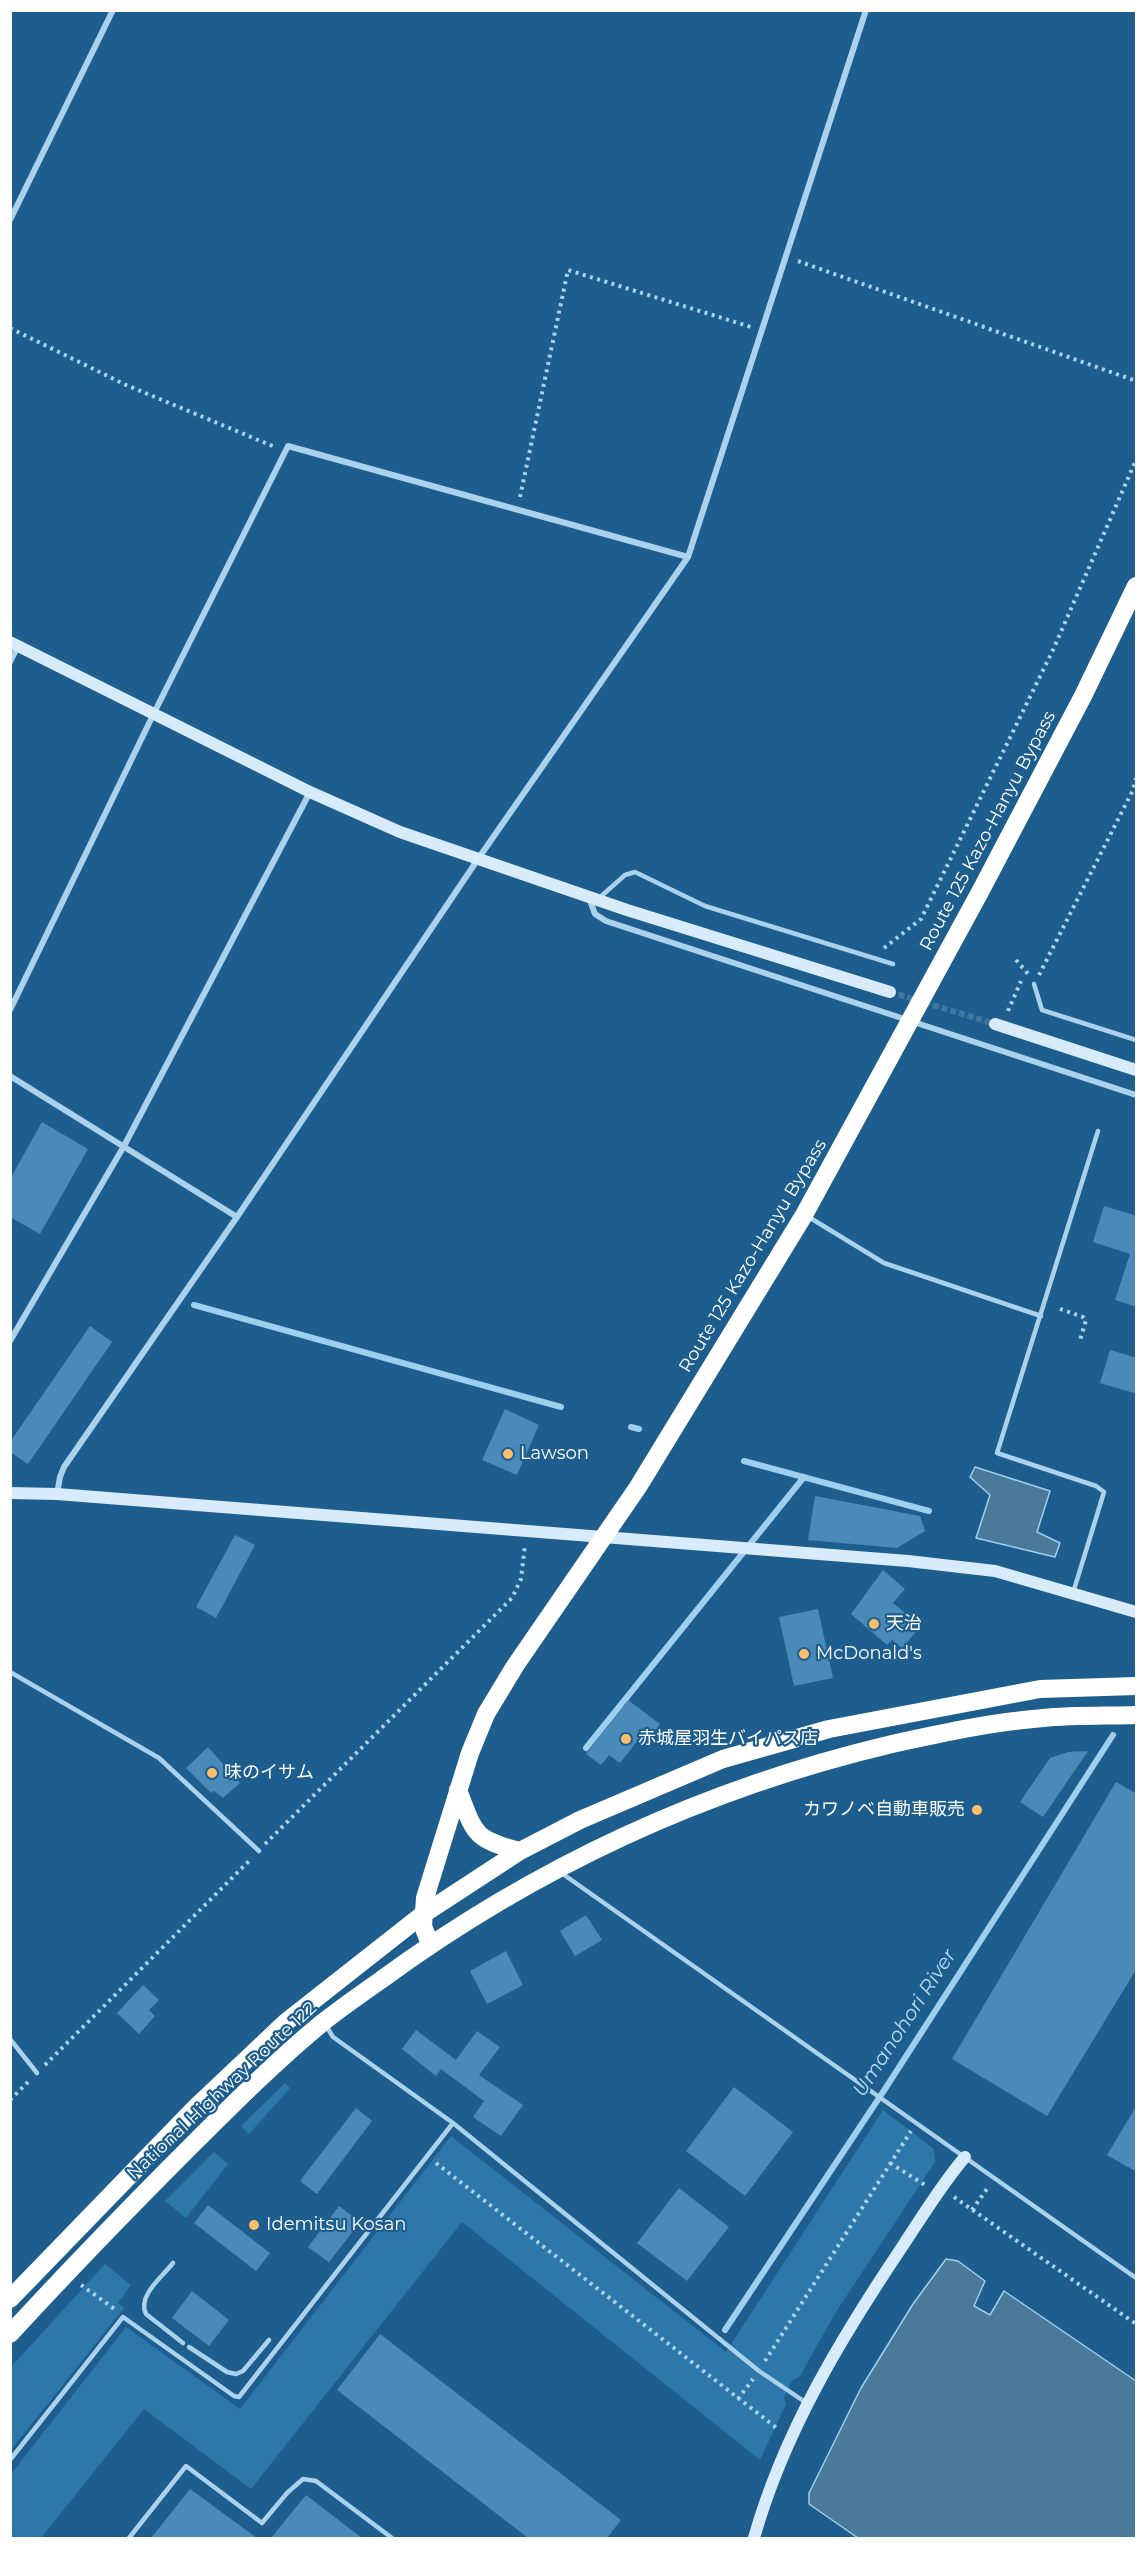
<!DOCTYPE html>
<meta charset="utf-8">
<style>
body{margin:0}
#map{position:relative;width:1147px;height:2549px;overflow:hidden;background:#1d5e8e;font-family:Montserrat,sans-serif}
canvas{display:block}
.frame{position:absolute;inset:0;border:12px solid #fff;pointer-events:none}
</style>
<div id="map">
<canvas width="1147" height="2549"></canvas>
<div class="frame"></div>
</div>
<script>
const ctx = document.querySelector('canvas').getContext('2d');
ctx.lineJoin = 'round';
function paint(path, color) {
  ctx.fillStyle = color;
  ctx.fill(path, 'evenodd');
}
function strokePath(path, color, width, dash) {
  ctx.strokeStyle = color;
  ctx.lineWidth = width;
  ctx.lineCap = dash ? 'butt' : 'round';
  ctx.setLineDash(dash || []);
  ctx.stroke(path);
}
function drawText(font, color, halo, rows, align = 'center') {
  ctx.font = font + ' Montserrat,"Noto Sans JP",sans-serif';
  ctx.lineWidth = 4.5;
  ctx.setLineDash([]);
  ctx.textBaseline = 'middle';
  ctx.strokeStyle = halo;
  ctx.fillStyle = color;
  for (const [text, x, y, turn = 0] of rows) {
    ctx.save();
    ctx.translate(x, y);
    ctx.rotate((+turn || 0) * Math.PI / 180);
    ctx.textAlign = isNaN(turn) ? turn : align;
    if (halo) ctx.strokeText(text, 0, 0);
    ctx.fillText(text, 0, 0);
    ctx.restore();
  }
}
paint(new Path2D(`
 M285,2083L290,2088L249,2134L241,2126Z
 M883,2110L934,2149L935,2162L836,2312L800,2376L792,2381L784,2397L786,2404L760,2460L462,2222L251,2489L144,2409L41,2538H11V2474L126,2327L240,2409L451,2136L726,2352Z
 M214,2152L228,2164L186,2218L165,2201Z
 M105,2264L131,2285L118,2303L124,2308L11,2450V2367Z`), '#2d77aa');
const water = new Path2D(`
 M975,1467L1050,1491L1037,1532L1060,1543L1055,1557L976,1538L990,1495L970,1477Z
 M946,2259L958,2261L985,2281L974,2306L990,2315L1004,2291L1136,2381V2538H858L809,2504V2493L861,2388L913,2304Z`);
paint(water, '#4b799a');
strokePath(water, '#9ecfef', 1.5);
strokePath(new Path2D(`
 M194,1305L561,1407
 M631,1427L639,1429
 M744,1461L929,1511
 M586,1748L804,1477
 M725,2330L885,2089L1113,1735`), '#9ecfef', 6);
paint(new Path2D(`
 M42,1122L88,1149L40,1234L10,1217V1179Z
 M1104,1206L1137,1216V1307L1115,1300L1130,1254L1093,1242Z
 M90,1326L112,1342L28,1464L10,1452V1442Z
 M1110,1350L1137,1358V1394L1100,1383Z
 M505,1409L539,1425L517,1475L482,1460Z
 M815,1496L920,1516L925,1531L897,1548L808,1540Z
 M235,1535L255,1545L216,1618L196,1607Z
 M883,1570L905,1589L893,1603L921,1626L902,1648L892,1640L887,1645L851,1614Z
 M818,1609L833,1678L794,1686L779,1617Z
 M628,1700L660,1724L649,1739L643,1734L620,1763L609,1755L601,1765L586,1754Z
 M208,1747L240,1783L223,1798L214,1791L211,1793L186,1768Z
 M1088,1751L1043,1817L1020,1802L1050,1758L1068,1752Z
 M1116,1782L1137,1794V1968L1047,2116L952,2059Z
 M586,1915L602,1940L575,1956L560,1931Z
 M506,1951L523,1985L487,2004L470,1971Z
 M143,1985L159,2000L149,2010L155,2016L139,2034L117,2013Z
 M416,2030L456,2060L477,2031L500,2047L479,2075L523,2105L501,2136L473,2117L484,2101L441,2069L436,2076L402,2049Z
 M734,2087L793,2132L745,2196L686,2151Z
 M1137,2105V2172L1107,2155Z
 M356,2108L372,2121L317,2194L300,2181Z
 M679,2188L729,2227L687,2281L637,2243Z
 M208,2205L270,2253L256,2271L194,2223Z
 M339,2206L360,2222L329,2262L308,2247Z
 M192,2291L229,2320L209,2346L172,2318Z
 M380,2334L621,2520L607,2538H528L337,2390Z
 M190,2489L257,2538H151Z
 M306,2495L362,2538H271Z`), '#4a8ab8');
strokePath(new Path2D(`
 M890,992L995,1024`), '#3f769f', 6, [6, 3]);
strokePath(new Path2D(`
 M798,261L1136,381
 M10,328L126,385L275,447
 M520,497L568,270L751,327
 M884,948L921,919L1053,650L1136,460
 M1016,960L1029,975
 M1039,975L1133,790L1136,778
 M1008,1011L1021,981
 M1060,1309L1083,1317L1086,1320L1080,1340
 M265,1844L512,1598L521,1579L525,1545
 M45,2065L252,1858
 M10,2100L29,2081
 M436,2163L778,2429
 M890,2163L925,2185
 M954,2197L1136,2324
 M972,2210L989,2186
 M81,2285L116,2310
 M765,2361L911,2131
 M738,2399L753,2379`), '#abd2ed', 4, [3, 4.5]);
strokePath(new Path2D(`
 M598,899L625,875L635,872L705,906L893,964
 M1034,984L1042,1010L1136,1040
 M807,1216L884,1263L1041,1316
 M1073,1593L1104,1492L1096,1486L997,1453L1098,1131
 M10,1672L159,1758L259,1851
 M560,1872L1136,2278
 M325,2024L333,2037L453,2123L759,2371L808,2404
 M10,2039L37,2073
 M173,2263C162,2277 137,2296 146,2314L183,2343
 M189,2347L227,2372L236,2374L243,2371L269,2340
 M10,2460L123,2317L234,2396L239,2397L453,2123
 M129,2538L186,2466L262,2523L287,2493L303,2479L316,2481L392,2538`), '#abd2ed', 4.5);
strokePath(new Path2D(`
 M10,220L113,10
 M10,662L18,646
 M589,898L595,914L606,921L1136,1095
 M10,1010L154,713L288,446L688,557
 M10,1076L237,1217
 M10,1341L124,1146L310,792
 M57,1494L60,1477L64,1467L237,1217L478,859L688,557L866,10`), '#abd2ed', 6);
strokePath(new Path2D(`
 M10,642L310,792L400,832L627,910L890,992
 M995,1024L1136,1070
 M10,1493L57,1494L908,1561L995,1571L1136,1612
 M754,2538C784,2432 841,2338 902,2247C922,2217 941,2185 965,2157`), '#d8ebfa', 12);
strokePath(new Path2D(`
 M458,1790C475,1834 473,1839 520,1851
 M430,1944L423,1926L425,1898L470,1753L486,1714L515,1666L638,1487L804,1215L980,892L1083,696L1136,586
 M10,2299L195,2108L286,2022L422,1915L520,1851L580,1820L723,1759L829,1729L1040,1689L1136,1686
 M10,2334C69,2270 129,2208 191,2146C233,2104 276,2061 322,2023C341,2008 361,1994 381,1980C535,1867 706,1788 892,1744C942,1733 992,1722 1043,1718C1074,1715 1106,1716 1136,1715`), '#fff', 18);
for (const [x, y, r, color] of [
 [508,1454,6,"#fcbe6a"],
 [874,1624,6,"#fcbe6a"],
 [804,1654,6,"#fcbe6a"],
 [626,1739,6,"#fcbe6a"],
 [212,1773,6,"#fcbe6a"],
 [977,1810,6,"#fcbe6a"],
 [254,2225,6,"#fcbe6a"]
]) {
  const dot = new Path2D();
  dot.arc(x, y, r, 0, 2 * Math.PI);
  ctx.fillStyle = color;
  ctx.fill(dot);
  strokePath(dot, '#1d5e8e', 2);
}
drawText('18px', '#fff', '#1d5e8e', [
 ["Route 125 Kazo-Hanyu Bypass",988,831,-62],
 ["Route 125 Kazo-Hanyu Bypass",753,1256,-59],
 ["National Highway Route 122",222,2091,-43]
]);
drawText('18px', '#fff', '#1d5e8e', [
 ["Lawson",520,1454],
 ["天治",886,1624],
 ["McDonald's",816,1654],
 ["赤城屋羽生バイパス店",638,1739],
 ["味のイサム",224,1773],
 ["カワノベ自動車販売",965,1810,"right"],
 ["Idemitsu Kosan",266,2225]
], 'left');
drawText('italic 20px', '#b7dbf4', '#1d5e8e', [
 ["Umanohori River",905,2023,-57]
]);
</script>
